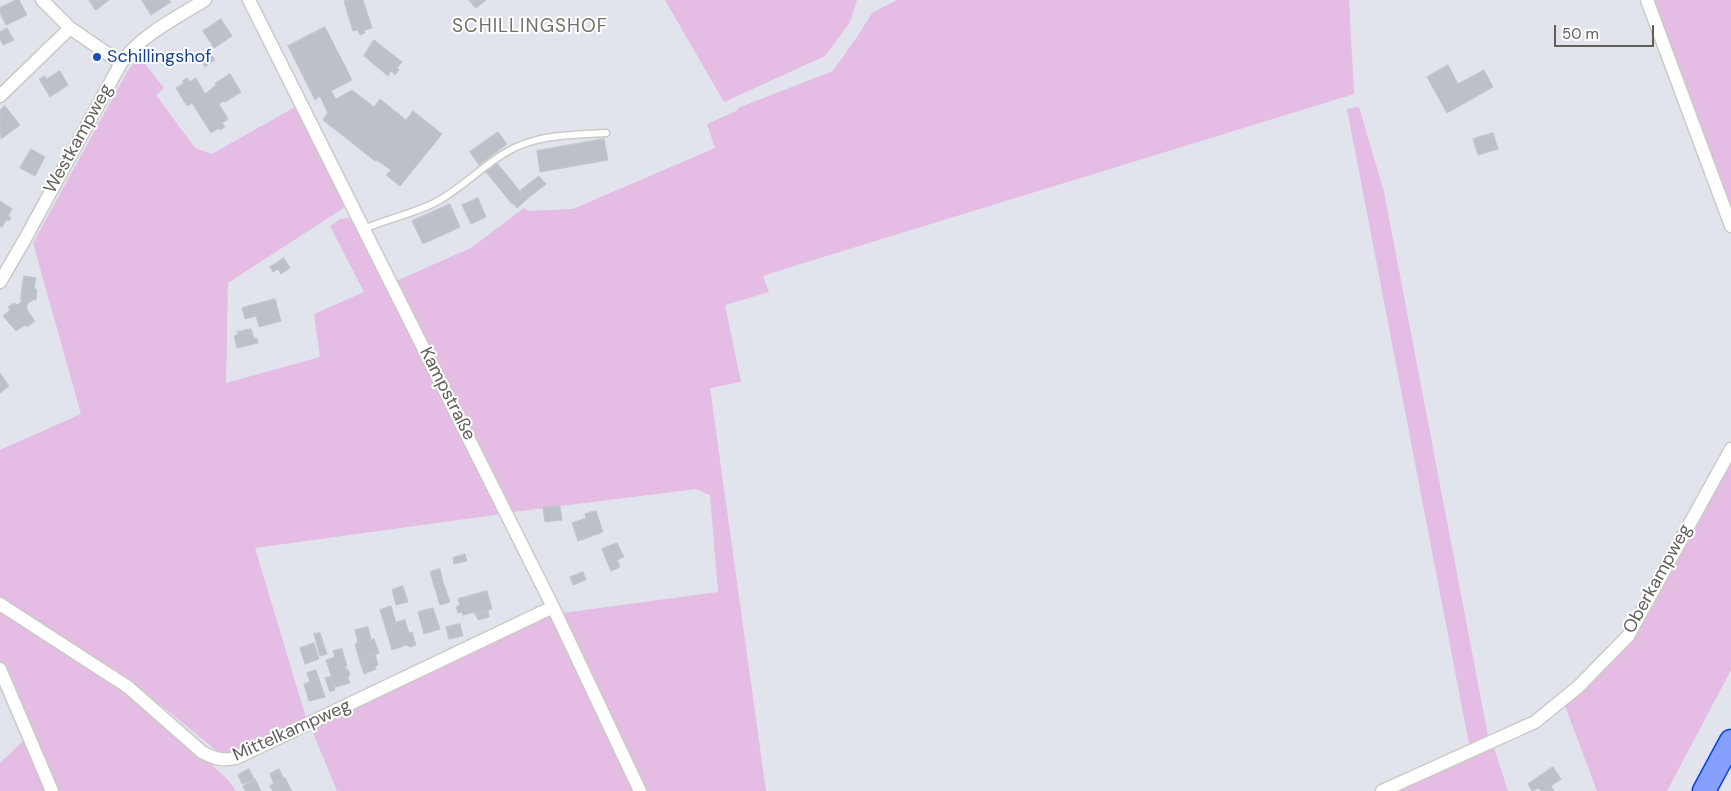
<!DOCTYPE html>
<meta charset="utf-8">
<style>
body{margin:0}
#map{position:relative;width:1731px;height:791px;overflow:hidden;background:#e1e3ed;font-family:"DM Sans",sans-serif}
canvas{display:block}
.scale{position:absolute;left:1554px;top:25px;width:100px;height:22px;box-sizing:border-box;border:2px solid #625e59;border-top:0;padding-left:6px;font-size:15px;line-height:18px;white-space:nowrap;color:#625e59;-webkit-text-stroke:4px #fff;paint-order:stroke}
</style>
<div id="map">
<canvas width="1731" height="791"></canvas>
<div class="scale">50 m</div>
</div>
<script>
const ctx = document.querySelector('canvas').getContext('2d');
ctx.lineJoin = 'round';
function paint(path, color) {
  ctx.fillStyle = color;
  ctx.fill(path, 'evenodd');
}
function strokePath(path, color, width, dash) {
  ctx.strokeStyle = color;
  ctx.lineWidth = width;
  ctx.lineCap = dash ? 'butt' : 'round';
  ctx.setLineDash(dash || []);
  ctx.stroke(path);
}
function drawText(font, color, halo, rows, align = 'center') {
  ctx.font = font + ' "DM Sans",sans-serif';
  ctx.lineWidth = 4;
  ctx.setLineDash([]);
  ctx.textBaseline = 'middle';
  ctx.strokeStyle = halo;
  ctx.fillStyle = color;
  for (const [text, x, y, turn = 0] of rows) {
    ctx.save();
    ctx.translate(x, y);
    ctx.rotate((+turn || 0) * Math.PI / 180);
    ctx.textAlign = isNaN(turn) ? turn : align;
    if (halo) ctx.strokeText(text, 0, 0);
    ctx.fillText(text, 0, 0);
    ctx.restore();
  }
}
paint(new Path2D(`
 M665,0H857L850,22L825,56L724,102Z
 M897,0H1349L1354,94L794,266L763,276L769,292L725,305L741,382L710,388L766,791H646L563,613L718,592L710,495L696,489L513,512L396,281L471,248L524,208L528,211L573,209L715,148L707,124L736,111L740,107L833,71L859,34L872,13Z
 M1652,0H1731V215Z
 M139,56L164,88L156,95L195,148L212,154L295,107L345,207L228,283L226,383L320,357L314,314L364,292L330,226L340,219L348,218L353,222L502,514L255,548L307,721L228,760L162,706L99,662L0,598V450L81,414L33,243L127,72Z
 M1359,107L1384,192L1488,736L1469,744L1347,109Z
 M1731,457V670L1667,791H1597L1565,706L1633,641Z
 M0,609L134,698L171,727L229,781L236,791H55L0,662Z
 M549,609L633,791H337L311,728Z
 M24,740L45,791H0V763Z
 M1494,748L1508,791H1397Z`), '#e5bce3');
const building = new Path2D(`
 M16,0H19L27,15L6,25L0,13V8Z
 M89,0H109L96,10Z
 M142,0H169L171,2L151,15Z
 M348,0H363L372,28L364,30L365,33L360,35L358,30L353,31L344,1Z
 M469,0H486L476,8Z
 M221,19L232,36L214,48L203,31Z
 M325,27L352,80L331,91L336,99L352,90L374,107L380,99L406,120L413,111L442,134L400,186L386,175L391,170L377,160L375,161L323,120L328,113L320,96L315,100L288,46Z
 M7,28L14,40L3,45L0,39V32Z
 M374,40L402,62L397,68L399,70L395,75L391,71L388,76L364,56Z
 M209,51L215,60L210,63L204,54Z
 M204,54L210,63L205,67L199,57Z
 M1448,65L1458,84L1484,70L1493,87L1447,113L1427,77Z
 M60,71L68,85L50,97L39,79L45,76L46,79Z
 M230,74L241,92L225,102L224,101L219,104L228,119L222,123L225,127L220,130L219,128L211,133L192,103L187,106L176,88L184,83L182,81L187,78L190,82L196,78L205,94L216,85L215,84Z
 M5,106L20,125L1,139L0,110Z
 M498,132L507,144L479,165L470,152Z
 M1493,133L1498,149L1478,155L1473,139Z
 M604,139L608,160L540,172L537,151Z
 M31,149L45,157L35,176L20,168Z
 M497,163L523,195L512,204L486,172Z
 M539,176L546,184L527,199L520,191Z
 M523,195L527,199L517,208L513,203Z
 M478,198L486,217L471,224L462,205Z
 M0,201L12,209L8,216L11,217L9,221L6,220L2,227L0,226Z
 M450,204L460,227L423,244L412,221Z
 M284,258L290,268L281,274L278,269L273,272L270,267Z
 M24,276L36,278L34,289H37L36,300L21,298Z
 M21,298L33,300L27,304V310L35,321L27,327L25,325L16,331L3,316L10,310L8,307L14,303L17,305L21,302Z
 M275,299L281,321L259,327L256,316L245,319L242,308Z
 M251,329L254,339L257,338L258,343L237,348L234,336L238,335L237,332Z
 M0,373L9,386L0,393Z
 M560,506L562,520L545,522L543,508Z
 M596,511L603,532L578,541L572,523L586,518L585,514Z
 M617,543L624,557L608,564L602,549Z
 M465,554L467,561L454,564L453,558Z
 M617,560L620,567L611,571L608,564Z
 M440,569L443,582L434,585L430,572Z
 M583,572L586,580L573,585L570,577Z
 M443,582L450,602L440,605L434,585Z
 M403,586L408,602L396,605L392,590Z
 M487,591L492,609L475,615V612L463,615L462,612L458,613L456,607L460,605L458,599Z
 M391,606L396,623L385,626L380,610Z
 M433,608L440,629L424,634L418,612Z
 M488,611L489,617L478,620L476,615Z
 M405,620L409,633L412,632L416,645L410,647L406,645L392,650L385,626Z
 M460,624L463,636L449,639L446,627Z
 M368,627L371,640L358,643L355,630Z
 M320,633L327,654L320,656L314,634Z
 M374,639L379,653L359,659L355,644Z
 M314,643L319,659L305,664L300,648Z
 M342,649L347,666H345L346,669L349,671L350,674L348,678L350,683L335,687L326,660L335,657L333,651Z
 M375,654L378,665L375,667L376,669L364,674L359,659Z
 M316,670L319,679L310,682L307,673Z
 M331,677L335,690L330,692L325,678Z
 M319,679L325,697L309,701L304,684Z
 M1553,767L1561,779L1551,786L1554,791H1541L1539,788L1532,791L1528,784Z
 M249,769L254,779L242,784L238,775Z
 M279,769L284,779L274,784L270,774Z
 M285,778L292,791H273L270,786Z
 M255,779L261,791H245L243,786Z`);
paint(building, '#bdc0c7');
strokePath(building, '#bfc4d1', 1);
const service = new Path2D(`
 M364,229C387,219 413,214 436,202C461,189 481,167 505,153C536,134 571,135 606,133`);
const minor = new Path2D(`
 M42,0L70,28L121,63
 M249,0L553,607L640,791
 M1647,0L1731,226
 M0,96L70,28
 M0,282L25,239L121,63C141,35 176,18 205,0
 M0,604L128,687L202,752C215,759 222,761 236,758L553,607
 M0,669L52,791
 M1382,791L1535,722L1578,687L1628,636L1731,449`);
const motorway = new Path2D(`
 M1704,791L1731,741`);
strokePath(service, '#cccac5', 9);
strokePath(minor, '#cccac5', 15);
strokePath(motorway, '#0041ed', 25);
strokePath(service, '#fff', 6);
strokePath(minor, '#fff', 12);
strokePath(motorway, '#87a0fe', 22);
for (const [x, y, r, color] of [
 [97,57,5,"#1a4fb4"]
]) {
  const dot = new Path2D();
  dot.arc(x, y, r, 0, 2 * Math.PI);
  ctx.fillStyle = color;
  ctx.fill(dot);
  strokePath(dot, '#fff', 2);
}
drawText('18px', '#164399', '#fff', [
 ["Schillingshof",107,57]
], 'left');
drawText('18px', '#625e59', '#fff', [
 ["Westkampweg",79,139,-61],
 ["Kampstraße",447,394,63],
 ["Oberkampweg",1658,579,-61],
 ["Mittelkampweg",292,731,-24]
]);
ctx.letterSpacing = '1px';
drawText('19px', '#74706a', '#fff', [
 ["SCHILLINGSHOF",530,27]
]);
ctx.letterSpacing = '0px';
</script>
